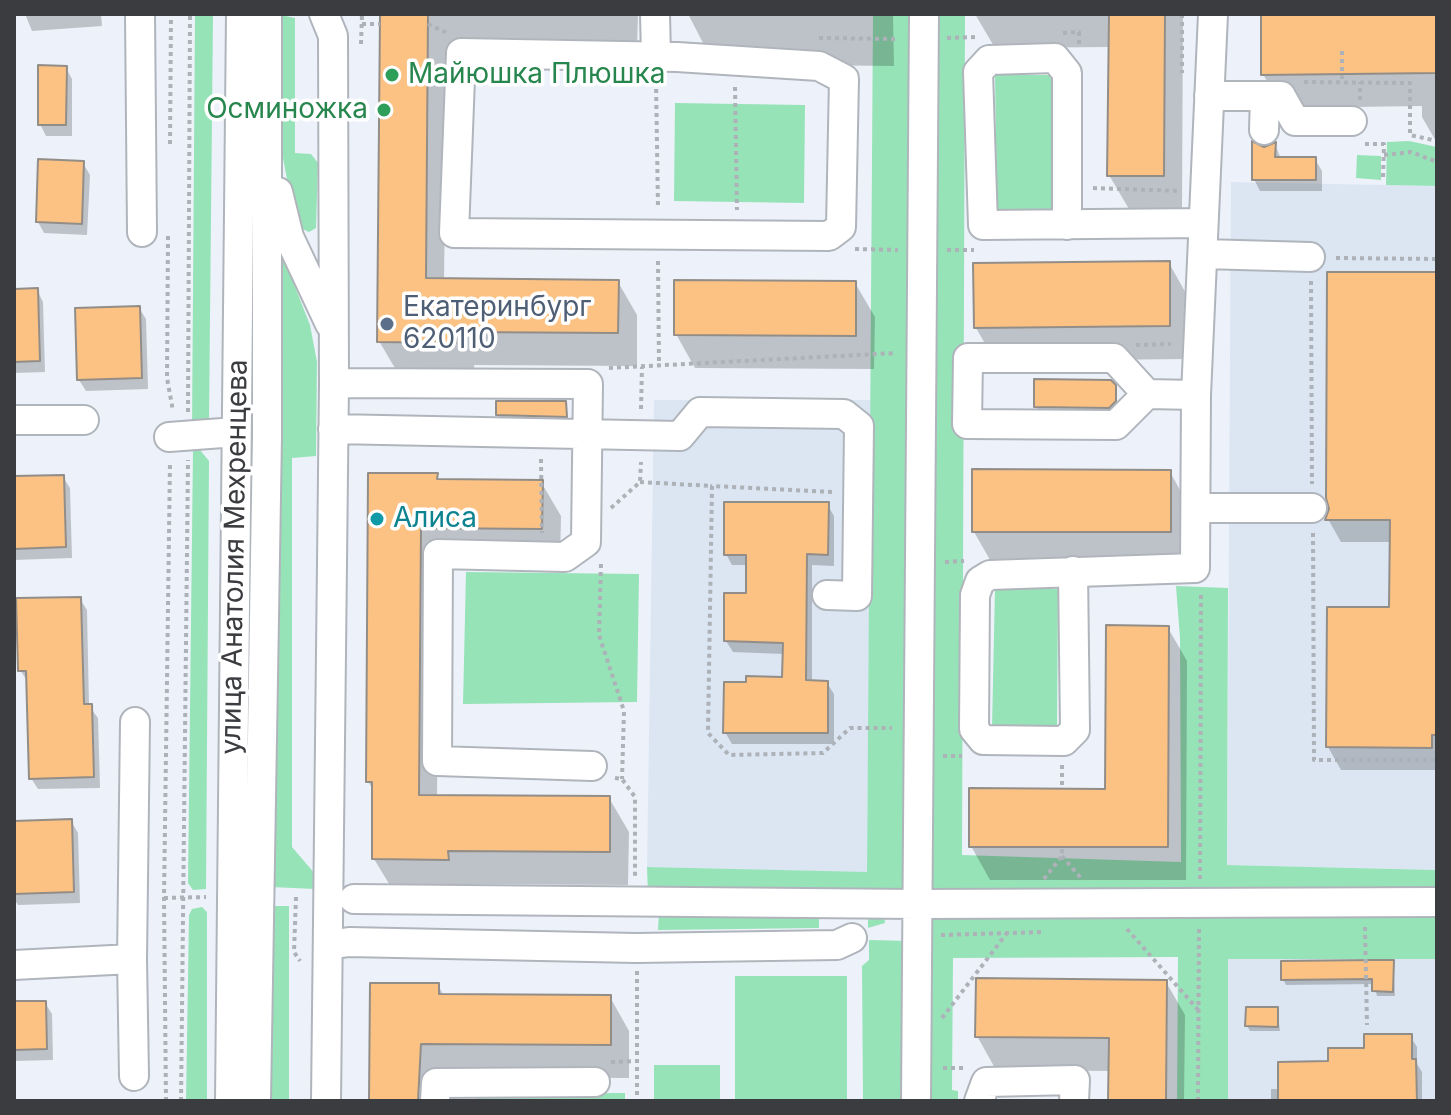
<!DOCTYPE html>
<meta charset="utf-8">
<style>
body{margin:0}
#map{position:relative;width:1451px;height:1115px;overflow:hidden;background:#edf2fa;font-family:Inter,sans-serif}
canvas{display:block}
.frame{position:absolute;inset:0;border:16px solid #3a3c3f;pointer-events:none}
</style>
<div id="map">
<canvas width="1451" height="1115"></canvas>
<div class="frame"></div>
</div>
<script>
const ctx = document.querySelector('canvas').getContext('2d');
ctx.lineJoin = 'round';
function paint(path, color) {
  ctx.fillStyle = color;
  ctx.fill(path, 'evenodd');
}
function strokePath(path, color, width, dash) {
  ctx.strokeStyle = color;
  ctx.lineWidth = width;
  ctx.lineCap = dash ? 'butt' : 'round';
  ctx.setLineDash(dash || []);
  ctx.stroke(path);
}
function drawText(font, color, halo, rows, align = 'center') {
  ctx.font = font + ' Inter,sans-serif';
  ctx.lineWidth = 7;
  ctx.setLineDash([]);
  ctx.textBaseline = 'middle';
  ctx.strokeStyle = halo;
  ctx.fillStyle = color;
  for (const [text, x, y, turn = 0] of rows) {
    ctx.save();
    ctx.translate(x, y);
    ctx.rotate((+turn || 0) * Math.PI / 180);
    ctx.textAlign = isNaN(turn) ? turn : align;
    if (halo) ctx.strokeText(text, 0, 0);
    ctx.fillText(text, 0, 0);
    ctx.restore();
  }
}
paint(new Path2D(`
 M1231,182L1437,186V870L1227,865Z
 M654,400H871L867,873L647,867Z
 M1228,959H1437V1101H1228Z`), '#dce6f3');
paint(new Path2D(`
 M195,14H213L209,421L192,429Z
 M276,14L295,18V153L311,154L318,163L316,228L309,232L296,226L274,111Z
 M873,14H965L962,855L1181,862L1180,638L1176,586L1228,588L1227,865L1437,870V959H1228V1101H1177L1178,957L953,958L952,1090L958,1091V1101H863L862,966L869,960V940L910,941L923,911L648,895L647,867L867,872Z
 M995,75H1057L1058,210L997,211Z
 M675,103L805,105L804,203L674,201Z
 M1409,141L1437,147V186L1386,185L1387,142Z
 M1357,155L1381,156V180L1356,178Z
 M274,233L310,325L317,362L316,456L292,458V847L316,875L315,889L271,887Z
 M193,449L200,450L209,461L206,889L193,890L188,883Z
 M466,572L639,574L637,702L463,704Z
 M995,589H1058L1057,727H992Z
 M271,906H289V1101H270Z
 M202,907L207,912V1101H186L189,915L192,909Z
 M884,910L885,923L868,928V917L819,918V928L658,930L659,912Z
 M735,976H847V1101H735Z
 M654,1065H720V1101H654Z
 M625,1093V1101H476V1094Z`), '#96e3b8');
paint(new Path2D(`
 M25,14H101L102,26L32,31Z
 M382,14H638L637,47L447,46L444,281L618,282L637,315V366L474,365L475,376L399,375L379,341Z
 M688,14H893L894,66L714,64Z
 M975,14H1183L1182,209H1129L1109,175L1110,47L995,48Z
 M1263,14L1437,17V143L1422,117V106L1282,108L1263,74Z
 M66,68L72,79V136H46L40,124Z
 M1275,144L1281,159H1315L1322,171V191H1260L1254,179L1264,149Z
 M83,163L90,175L87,235L44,233L38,222Z
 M1169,263L1188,297V359L995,361L976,328Z
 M1437,274V770H1341L1328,747L1391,609V542H1341L1328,519Z
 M855,283L875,317L874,369L695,368L676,334Z
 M37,290L43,302L45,372L14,373V291Z
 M139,308L146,319L148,389L86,391L79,380Z
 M1114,386L1117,407L1112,412H1039L1036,407Z
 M565,403L568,421L501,420L498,415Z
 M1170,472L1189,506V565H993L974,532Z
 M370,475H436L440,482H541L561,516L560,562L439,561L437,797L609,798L629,832L628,885L466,884L467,893L394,892L374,859V792L368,781Z
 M63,477L70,488L72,558L14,560V478Z
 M827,504L834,516V566L812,565V682L827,683L834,694V744H732L725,732L784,679V654L733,652L726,641L748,595V565H732L726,554Z
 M80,599L87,610L89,706L98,718L100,788L38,789L31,778L28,682L20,670Z
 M1168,628L1187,661L1186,880H990L971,846L1107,791Z
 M71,821L78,833L80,903L18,905L14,899V823Z
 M1393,962L1395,996H1377L1374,984L1286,985L1283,979Z
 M1166,982L1185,1015L1184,1101H1110V1071L996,1070L977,1036Z
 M438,985L444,996L610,997L629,1031V1078L439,1077L438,1101H371Z
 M14,1003H45L52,1014L53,1060L14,1061Z
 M1277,1009L1280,1031H1250L1247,1026Z
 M1410,1036L1417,1047V1064L1422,1072V1101H1271V1089H1280L1330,1063Z`), '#0003');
const building = new Path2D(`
 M380,14H428L426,278L619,280L618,333L456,332V343L377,342Z
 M1109,14H1165L1164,176H1107Z
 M1261,14L1437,15V73L1261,75Z
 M38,65L67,66L66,125H38Z
 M1252,141L1264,147L1276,142L1275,157H1316V180H1252Z
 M38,159L84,161L82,224L36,222Z
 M1170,261V326L974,328L973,263Z
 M1327,272H1437V735H1432V748L1326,747L1327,607H1389L1390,520H1325L1329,509L1326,498Z
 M674,280L856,281V336L674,335Z
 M38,288L40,361L14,362V289Z
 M140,306L142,378L77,380L75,308Z
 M1034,379L1111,380L1116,385V401L1109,408L1034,407Z
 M496,401H566L567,417L496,415Z
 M972,469L1171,470V532H972Z
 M368,473H438L437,479L543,480L542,529L421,528L419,795L610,796V852L448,851L449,860L372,859V782H366Z
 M64,475L66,547L14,549V476Z
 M724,502H829L828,555L807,554L806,680L828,681V733H723L724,682H746V676L782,677L783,643L724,641V593H746V555H724Z
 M81,597L84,704H92L94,777L29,779L26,671H18L16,598Z
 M1106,625L1169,626L1168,847H969V788L1105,789Z
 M72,819L74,892L14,894V821Z
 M1373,960H1394L1393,992L1372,991V979L1281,980V961Z
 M976,978L1167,980L1166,1101H1108L1109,1038L975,1037Z
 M370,983H439V994L611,995V1045L421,1044L418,1101H369Z
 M14,1001H46L47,1049L14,1050Z
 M1246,1007H1278V1027L1245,1026Z
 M1364,1034H1412V1059H1416L1417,1101H1278V1062L1328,1061V1048H1364Z`);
paint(building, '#fbc284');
strokePath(building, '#938d87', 2);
const minor = new Path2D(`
 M140,14L142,232
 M324,14L333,36L334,383L326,1101
 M655,14L656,56
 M461,53L677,57L819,66L844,79L841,227L829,236L454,233Z
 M1209,96H1281L1295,121H1352
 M1264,130L1265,96
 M278,192L289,237L330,324
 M1067,225V73L1055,58L989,60L978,72L983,225L1203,223
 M1203,254L1310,257
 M334,383L588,384L586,542L565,557L438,554L437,761L592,766
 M1147,394L1114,358H968L967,424L1116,425L1147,394L1196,395
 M14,420H84
 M333,429L680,436L700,412L844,414L859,426L857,596L827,595
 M169,437L236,432
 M1196,508H1312
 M1073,571L1075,730L1064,741L983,740L974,729L975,595L980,581L990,575L1195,568L1196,395L1213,14
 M354,899L917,904L1437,902
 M328,945L349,942L636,948L837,945L852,938
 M14,965L132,959
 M134,1076L132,959L135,722
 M230,1101L241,14
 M256,1101L267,436V14
 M435,1101L436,1083L595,1082
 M916,1101L924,14
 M979,1101L986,1082L1075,1080L1074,1101`);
strokePath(minor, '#b0b5bc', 32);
strokePath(new Path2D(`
 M1182,14V73
 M1342,14V15
 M362,24H380
 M428,24L447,33
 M1063,33L1079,32V48
 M819,38L899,39
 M947,38L975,37
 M361,44L362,14
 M1342,51V81
 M656,81L658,208
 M1304,82L1410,83V135L1437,141
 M735,87L737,210
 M1360,100V82
 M170,144L171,14
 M1365,144H1384L1383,178
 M1384,155L1411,152L1437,162
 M1093,188L1180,191
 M168,236L167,378L173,411
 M855,249L898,250
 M947,250H974
 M1336,258L1437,259
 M658,261L659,367
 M1311,281L1312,484
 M1136,345L1171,344
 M609,368L896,353
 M641,409L642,367
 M188,412L190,14
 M541,459L542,533
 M640,482L712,486
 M832,492L712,486L708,733L729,755L823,753L850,728H892
 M611,508L640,482L641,462
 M1313,533L1314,760H1437
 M945,562L964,561
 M601,564L599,635L624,711L622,779
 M943,756H962
 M1062,765V788
 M615,778L622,779L635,797V879
 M1062,856L1081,878
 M1044,879L1062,856V847
 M1200,879L1201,591
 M296,897L294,952L300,961
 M164,898L206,897
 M1365,927L1367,1025
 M1127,929L1200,1012
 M941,935L1045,932
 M637,971V1101
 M942,1018L1007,933
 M611,1062L637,1061
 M943,1068H966
 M166,1101L164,898L170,462
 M181,1101L188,460
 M1198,1101L1199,927`), '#adb1b8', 4, [4, 4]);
strokePath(minor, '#fff', 28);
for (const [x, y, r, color] of [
 [392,75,8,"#2e9e5b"],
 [384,110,8,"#2e9e5b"],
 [387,324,8,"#5c6f8a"],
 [377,519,8,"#0f9aa8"]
]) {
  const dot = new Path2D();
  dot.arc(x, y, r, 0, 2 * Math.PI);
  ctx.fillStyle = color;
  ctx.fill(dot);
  strokePath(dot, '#fff', 3);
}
drawText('28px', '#27864d', '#fff', [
 ["Майюшка Плюшка",408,75],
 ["Осминожка",368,110,"right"]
], 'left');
drawText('28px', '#4e5e75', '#fff', [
 ["Екатеринбург",403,308],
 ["620110",403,340]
], 'left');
drawText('28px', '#0d838f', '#fff', [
 ["Алиса",393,519]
], 'left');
drawText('28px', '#3a3c3f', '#fff', [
 ["улица Анатолия Мехренцева",235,557,-89]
]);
</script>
